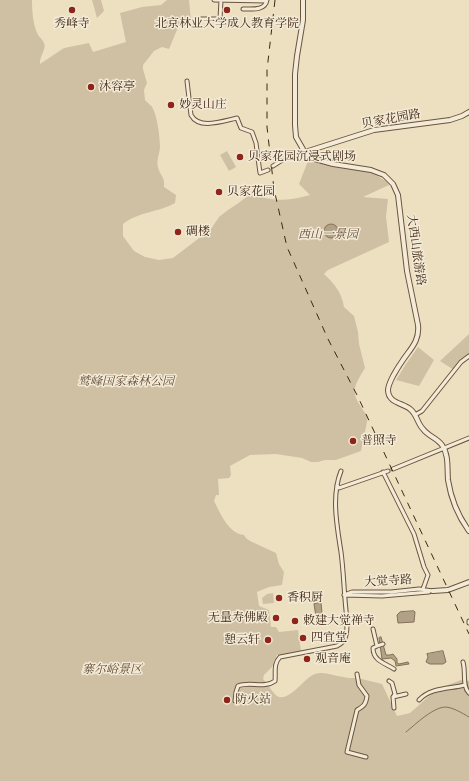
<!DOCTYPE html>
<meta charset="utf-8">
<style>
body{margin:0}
canvas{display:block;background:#ece0c1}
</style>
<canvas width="469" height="781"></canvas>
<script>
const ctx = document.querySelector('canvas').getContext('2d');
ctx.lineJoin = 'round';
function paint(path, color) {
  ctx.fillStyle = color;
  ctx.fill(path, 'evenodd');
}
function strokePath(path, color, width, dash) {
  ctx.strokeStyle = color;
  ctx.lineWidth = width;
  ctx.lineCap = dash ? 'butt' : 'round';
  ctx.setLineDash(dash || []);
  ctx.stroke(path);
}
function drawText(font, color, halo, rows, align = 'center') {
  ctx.font = font + ' "Libre Caslon Text","Noto Serif SC",serif';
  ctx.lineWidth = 3;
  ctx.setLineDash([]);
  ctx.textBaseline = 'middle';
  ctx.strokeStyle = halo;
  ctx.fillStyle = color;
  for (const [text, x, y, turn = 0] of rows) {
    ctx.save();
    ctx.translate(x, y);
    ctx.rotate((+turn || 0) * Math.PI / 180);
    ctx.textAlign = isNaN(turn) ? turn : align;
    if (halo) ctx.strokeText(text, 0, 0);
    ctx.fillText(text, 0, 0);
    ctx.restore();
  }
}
paint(new Path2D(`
 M0,0H32C32,11 33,25 38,35C40,38 43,40 44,43C47,48 39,57 40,64L64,48L89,43L93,52L126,42L120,13L142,7L161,5L167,0H189L191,20L182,18L169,49L162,47L154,51L143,65V69L147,83L144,90L145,100C147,103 152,105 153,109C157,116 160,137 160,146C160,153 156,160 158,167C160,176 165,176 164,187L176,195L175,203C157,213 140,211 123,224V236L134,251L145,257L159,260L173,258L211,229L219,217L228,210L237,204L245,198L252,194C274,202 288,201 310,195L299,184L308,161L373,173L387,182L389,185L363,197L388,199L386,217L389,242L328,270L324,274C334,283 342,293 344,307L354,316L358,332L359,344L365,368C350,392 352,394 368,417L361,451L336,460H325L318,462H311L302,458L276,454L250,455L230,466L231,475L229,478L218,479L219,495H216L214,501C220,513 229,534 244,535L246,538L250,541L276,553L279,564L284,572L282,585L269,587L257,592L259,606L269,610L271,627H276L279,632L298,630L301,651L280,655H277L272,667L264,675L263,679C268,683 274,696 279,697C291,700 305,677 315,674C324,671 334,676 343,677C347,678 351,678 355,678C364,679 373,682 382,684L397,716L410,713L437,689L461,680L469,681V781H0Z
 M92,0H101L104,11L97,18Z
 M227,151L236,167L229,171L220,155Z
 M469,334V353L454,370L440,361Z
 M418,347L434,360L419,386L396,380L406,364Z
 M273,593L274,603L263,604L262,598L267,594Z`), '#cfc0a3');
const water = new Path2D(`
 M324 231a7 7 0 1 1 14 0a7 7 0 1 1-14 0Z
 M321,603L323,623H317L314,604Z
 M414,611L415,612L414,622L398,623L397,615L400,612Z
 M381,637L386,655H390L393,654L397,659V663L399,664L408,662L409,664L396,666L395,661L391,658L382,659L379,638Z
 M443,651L446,662L443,664H430L426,662L428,657L427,654Z`);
paint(water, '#b1a186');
strokePath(water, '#837058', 1);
strokePath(new Path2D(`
 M406,732C416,724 433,707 446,707C454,708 462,713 469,717`), '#837058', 1);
const minor = new Path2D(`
 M214,0L266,1
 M243,9C252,9 265,11 267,0
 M200,19H220L221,0
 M187,81L191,115C199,130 223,121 237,118L241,128L252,132L256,143L260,173L268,170
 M273,166L284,159L305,152
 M415,415L422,411L461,362L469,356
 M393,469L469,438
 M383,472L414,534L424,567L428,575L423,589
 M337,485L339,488L388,471
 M344,595L352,592H391L419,589L433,591
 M345,595L382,596L429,592
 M469,621V623
 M373,629L377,646L383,644
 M377,646L373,648C373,661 385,663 394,669
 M463,662C466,672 462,686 469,693
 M357,674L359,685L367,696C366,704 364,706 357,710L347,752L366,757
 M389,681L392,683L395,694L393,697L406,694
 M393,697L394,708
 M419,700C431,687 450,689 465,685
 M235,701L236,692L238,686C250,681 264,689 275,681C276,672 273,664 280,657L337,646C348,641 347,630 347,619C344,597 344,574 341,552C337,526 331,496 341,471`);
const tertiary = new Path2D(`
 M303,0V20L297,56L295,74V125L296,137L304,151L308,155L315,159L333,164L371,170L384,175L393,184L398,195L407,271L418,325C420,342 409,350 401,363C398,367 396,371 393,376C391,380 388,386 388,390C388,403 403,403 410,409C417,414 417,423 423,429C428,436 437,438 442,445C449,455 447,468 448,480C451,499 458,516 469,531
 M305,152L374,130L450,120L462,116L469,112
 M433,591L448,590L469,582`);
strokePath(minor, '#6a543e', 5);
strokePath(tertiary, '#6a543e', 6);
strokePath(minor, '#f3ebd7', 3);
strokePath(tertiary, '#f3ebd7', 4);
strokePath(new Path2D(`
 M275,0L267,70V127L274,189L287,247L328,339L358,397L469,634`), '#3f2613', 1, [7, 7]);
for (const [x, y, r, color] of [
 [72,10,4,"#8f2418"],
 [227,10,4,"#8f2418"],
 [91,87,4,"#8f2418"],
 [171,105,4,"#8f2418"],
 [240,157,4,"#8f2418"],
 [219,192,4,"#8f2418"],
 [178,232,4,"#8f2418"],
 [353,441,4,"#8f2418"],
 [279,598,4,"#8f2418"],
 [276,618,4,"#8f2418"],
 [295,621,4,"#8f2418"],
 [303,638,4,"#8f2418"],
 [268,640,4,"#8f2418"],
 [307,659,4,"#8f2418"],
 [227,700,4,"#8f2418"]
]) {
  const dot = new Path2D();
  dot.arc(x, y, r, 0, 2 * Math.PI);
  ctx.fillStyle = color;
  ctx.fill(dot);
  strokePath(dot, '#f3ebd7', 1.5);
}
drawText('12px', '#3f2613', '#f3ebd7', [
 ["秀峰寺",72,24,"center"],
 ["北京林业大学成人教育学院",227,24,"center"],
 ["沐容亭",99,87],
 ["妙灵山庄",179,105],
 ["贝家花园沉浸式剧场",248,157],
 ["贝家花园",227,192],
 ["碉楼",186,232],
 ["普照寺",361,441],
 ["香积厨",287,598],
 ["无量寿佛殿",268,618,"right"],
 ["敕建大觉禅寺",303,621],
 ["四宜堂",311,638],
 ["憩云轩",260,640,"right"],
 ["观音庵",315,659],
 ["防火站",235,700]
], 'left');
drawText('12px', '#3f2613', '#f3ebd7', [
 ["贝家花园路",391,119,-10],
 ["大西山旅游路",416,250,82],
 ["大觉寺路",388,581,-3]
]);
drawText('italic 12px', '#634c37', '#f3ebd7', [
 ["西山一景园",328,235],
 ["鹫峰国家森林公园",126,382],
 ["寨尔峪景区",112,670]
]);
</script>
